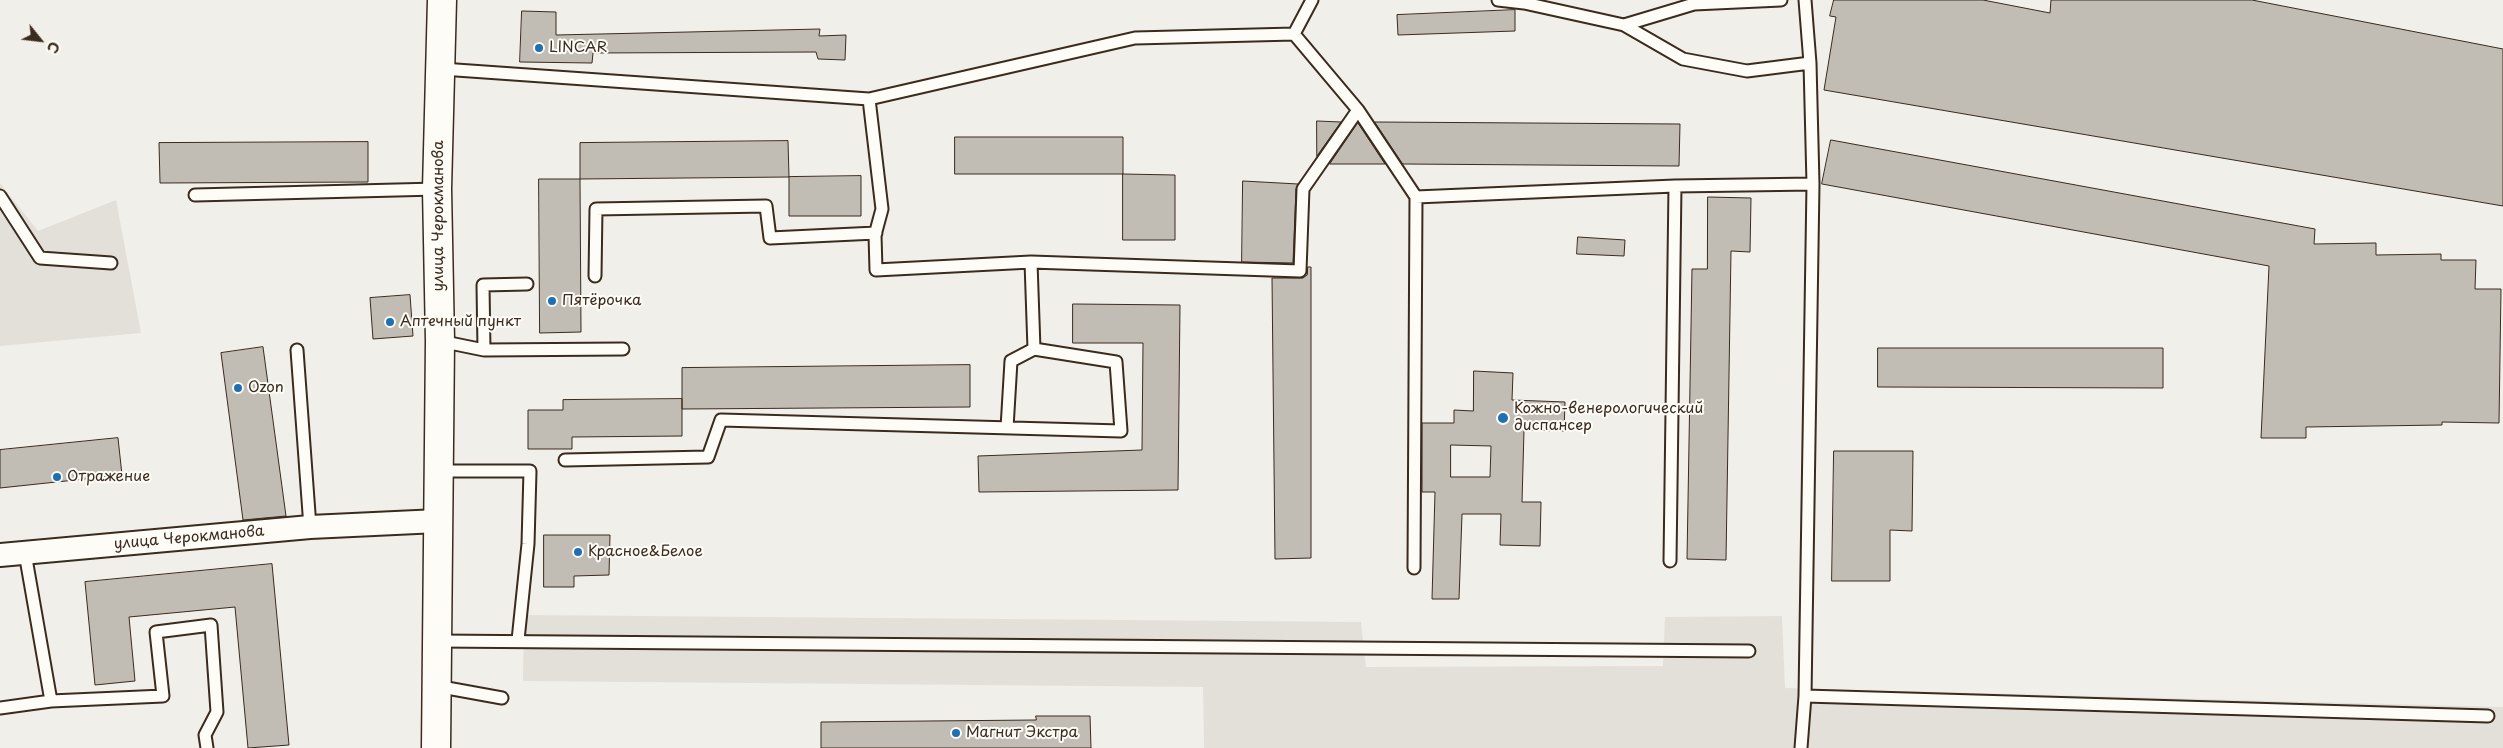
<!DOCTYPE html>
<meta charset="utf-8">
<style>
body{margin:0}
#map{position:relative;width:2503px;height:748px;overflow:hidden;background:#f1efea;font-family:"Playpen Sans",sans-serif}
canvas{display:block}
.north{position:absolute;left:15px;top:15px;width:50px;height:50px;-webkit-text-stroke:4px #fdfcf7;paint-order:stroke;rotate:119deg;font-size:14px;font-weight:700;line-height:20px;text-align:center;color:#3b2a1e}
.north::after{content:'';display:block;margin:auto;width:18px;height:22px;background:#3b2a1e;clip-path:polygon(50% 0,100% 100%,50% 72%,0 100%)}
</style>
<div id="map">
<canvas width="2503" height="748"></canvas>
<div class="north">С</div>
</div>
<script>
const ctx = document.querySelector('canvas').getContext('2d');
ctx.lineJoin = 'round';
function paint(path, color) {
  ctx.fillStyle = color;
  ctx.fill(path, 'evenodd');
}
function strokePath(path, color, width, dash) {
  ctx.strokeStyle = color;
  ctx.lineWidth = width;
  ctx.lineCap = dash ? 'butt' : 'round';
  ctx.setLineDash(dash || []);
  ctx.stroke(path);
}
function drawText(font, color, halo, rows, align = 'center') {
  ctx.font = font + ' "Playpen Sans",sans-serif';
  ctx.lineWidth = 4;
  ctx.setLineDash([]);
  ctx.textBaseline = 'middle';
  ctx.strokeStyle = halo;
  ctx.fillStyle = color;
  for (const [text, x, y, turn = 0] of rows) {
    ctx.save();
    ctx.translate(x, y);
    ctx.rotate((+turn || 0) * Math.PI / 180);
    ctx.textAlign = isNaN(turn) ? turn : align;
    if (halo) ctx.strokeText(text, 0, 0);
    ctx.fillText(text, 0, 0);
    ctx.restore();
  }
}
paint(new Path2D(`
 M0,183L38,231L116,200L141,333L0,346Z
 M524,615L1361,622L1366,667L1663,666L1665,617L1782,616L1785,688L2503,707V748H1204L1203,687L523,681Z`), '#e3e0da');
const building = new Path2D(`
 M1834,0H1983L2050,13L2051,0H2252L2503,49V206L1824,90L1836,17L1830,16Z
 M1515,10V31L1398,35L1397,15Z
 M522,11L556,12V35L820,29L819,36L846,35L845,60L818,59L816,52L593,53L592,63L520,62Z
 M1317,121L1341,122L1317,156Z
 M1375,122L1680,124L1679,166L1403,164Z
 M1358,123L1385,164H1330Z
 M955,137H1123V174H955Z
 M1831,140L2315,229L2314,244L2376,243V255L2441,254V260H2476L2475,289H2501L2499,423L2442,422V425L2306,427V438H2261L2269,266L1822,184Z
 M788,141L789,177L580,179V143Z
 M368,142V182L160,183L159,143Z
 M1123,174L1175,175V240H1123Z
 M861,176V216H789V177Z
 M539,179H580L581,332L540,333Z
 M1243,181L1298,184L1296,189L1293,263L1242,262Z
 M1708,197L1751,198L1750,252L1731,251L1726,560L1687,559L1692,269H1707Z
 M1578,237L1625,240L1624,256L1577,254Z
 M1308,267H1311V558L1275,559L1272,278H1303L1307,275Z
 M410,295L413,336L373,339L370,298Z
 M1073,304L1180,305L1178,490L979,492L978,456L1142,450L1143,343H1073Z
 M263,347L286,516L243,520L221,353Z
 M1878,348H2163V388L1878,387Z
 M970,365V407L682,409V368Z
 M1474,371L1513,373L1512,400L1565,402L1564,431L1524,430L1522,502H1541L1540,546L1500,545L1501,514H1462L1459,599H1432L1435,492H1422V423H1454V410L1473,411ZM1451,445L1491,446L1490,477H1451Z
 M682,399V436L572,437V449H528V410H563V400Z
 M118,438L122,475L0,488V450Z
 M1834,451H1913L1912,531L1890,530V581H1832Z
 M544,535H610L609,575L574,576V587H544Z
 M272,564L289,745L248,748L235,607L129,617L135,681L95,685L85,582Z
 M1036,716H1090L1091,748H821V722L1036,720Z`);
paint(building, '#c1bcb4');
strokePath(building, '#3b2a1e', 1);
const lane = new Path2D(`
 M1498,0L1524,3L1624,25L1683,59L1747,71L1810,63
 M1624,25L1694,4L1781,0
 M442,69L869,99L882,209L875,235L876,270L1031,262L1034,349L1116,362L1121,431L721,420L708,457L565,460
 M869,99L1135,38L1294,34
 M1358,110L1416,197L1414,568
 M195,195L437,189
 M0,196L40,258L111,263
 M1416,197L1675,186L1813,184
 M1031,262L1300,271L1303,189L1358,110L1294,34L1312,0
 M595,276L596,209L766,206L770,238L876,233
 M527,284L483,285L484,350L623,349
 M440,341L484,350
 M297,350L310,527
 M1007,428L1011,361L1034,349
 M439,471H530L528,544L518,640
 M1670,561L1675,186
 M436,641L1749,651
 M436,686L502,698
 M1805,696L2488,716
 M51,701L163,696L156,632L211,625L217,712L205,735L207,748
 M0,708L51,701L25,553
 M1801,748L1805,696L1813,184L1810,63L1805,0`);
const street = new Path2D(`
 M0,555L310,527L438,521`);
const secondary = new Path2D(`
 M436,748L440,341L437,189L442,0`);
strokePath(lane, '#3b2a1e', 15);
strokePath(street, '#3b2a1e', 26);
strokePath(secondary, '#3b2a1e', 31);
strokePath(lane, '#fdfcf7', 11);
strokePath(street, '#fdfcf7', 22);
strokePath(secondary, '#fdfcf7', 28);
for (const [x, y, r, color] of [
 [539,48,5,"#1f6fb2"],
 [552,301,5,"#1f6fb2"],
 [390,322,5,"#1f6fb2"],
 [238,388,5,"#1f6fb2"],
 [1503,418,6,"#1f6fb2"],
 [57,477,5,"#1f6fb2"],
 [578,552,5,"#1f6fb2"],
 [956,733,5,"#1f6fb2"]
]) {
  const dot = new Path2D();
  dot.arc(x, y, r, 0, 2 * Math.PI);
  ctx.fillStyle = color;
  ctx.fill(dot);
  strokePath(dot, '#fdfcf7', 2);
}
drawText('15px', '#3b2a1e', '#fdfcf7', [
 ["LINCAR",549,48],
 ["Пятёрочка",562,301],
 ["Аптечный пункт",400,322],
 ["Ozon",248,388],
 ["Кожно-венерологический",1514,409],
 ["диспансер",1514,426],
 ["Отражение",67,477],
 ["Красное&Белое",588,552],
 ["Магнит Экстра",966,733]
], 'left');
drawText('15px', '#3b2a1e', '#fdfcf7', [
 ["улица Черокманова",439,216,-90],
 ["улица Черокманова",189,538,-5]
]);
</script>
